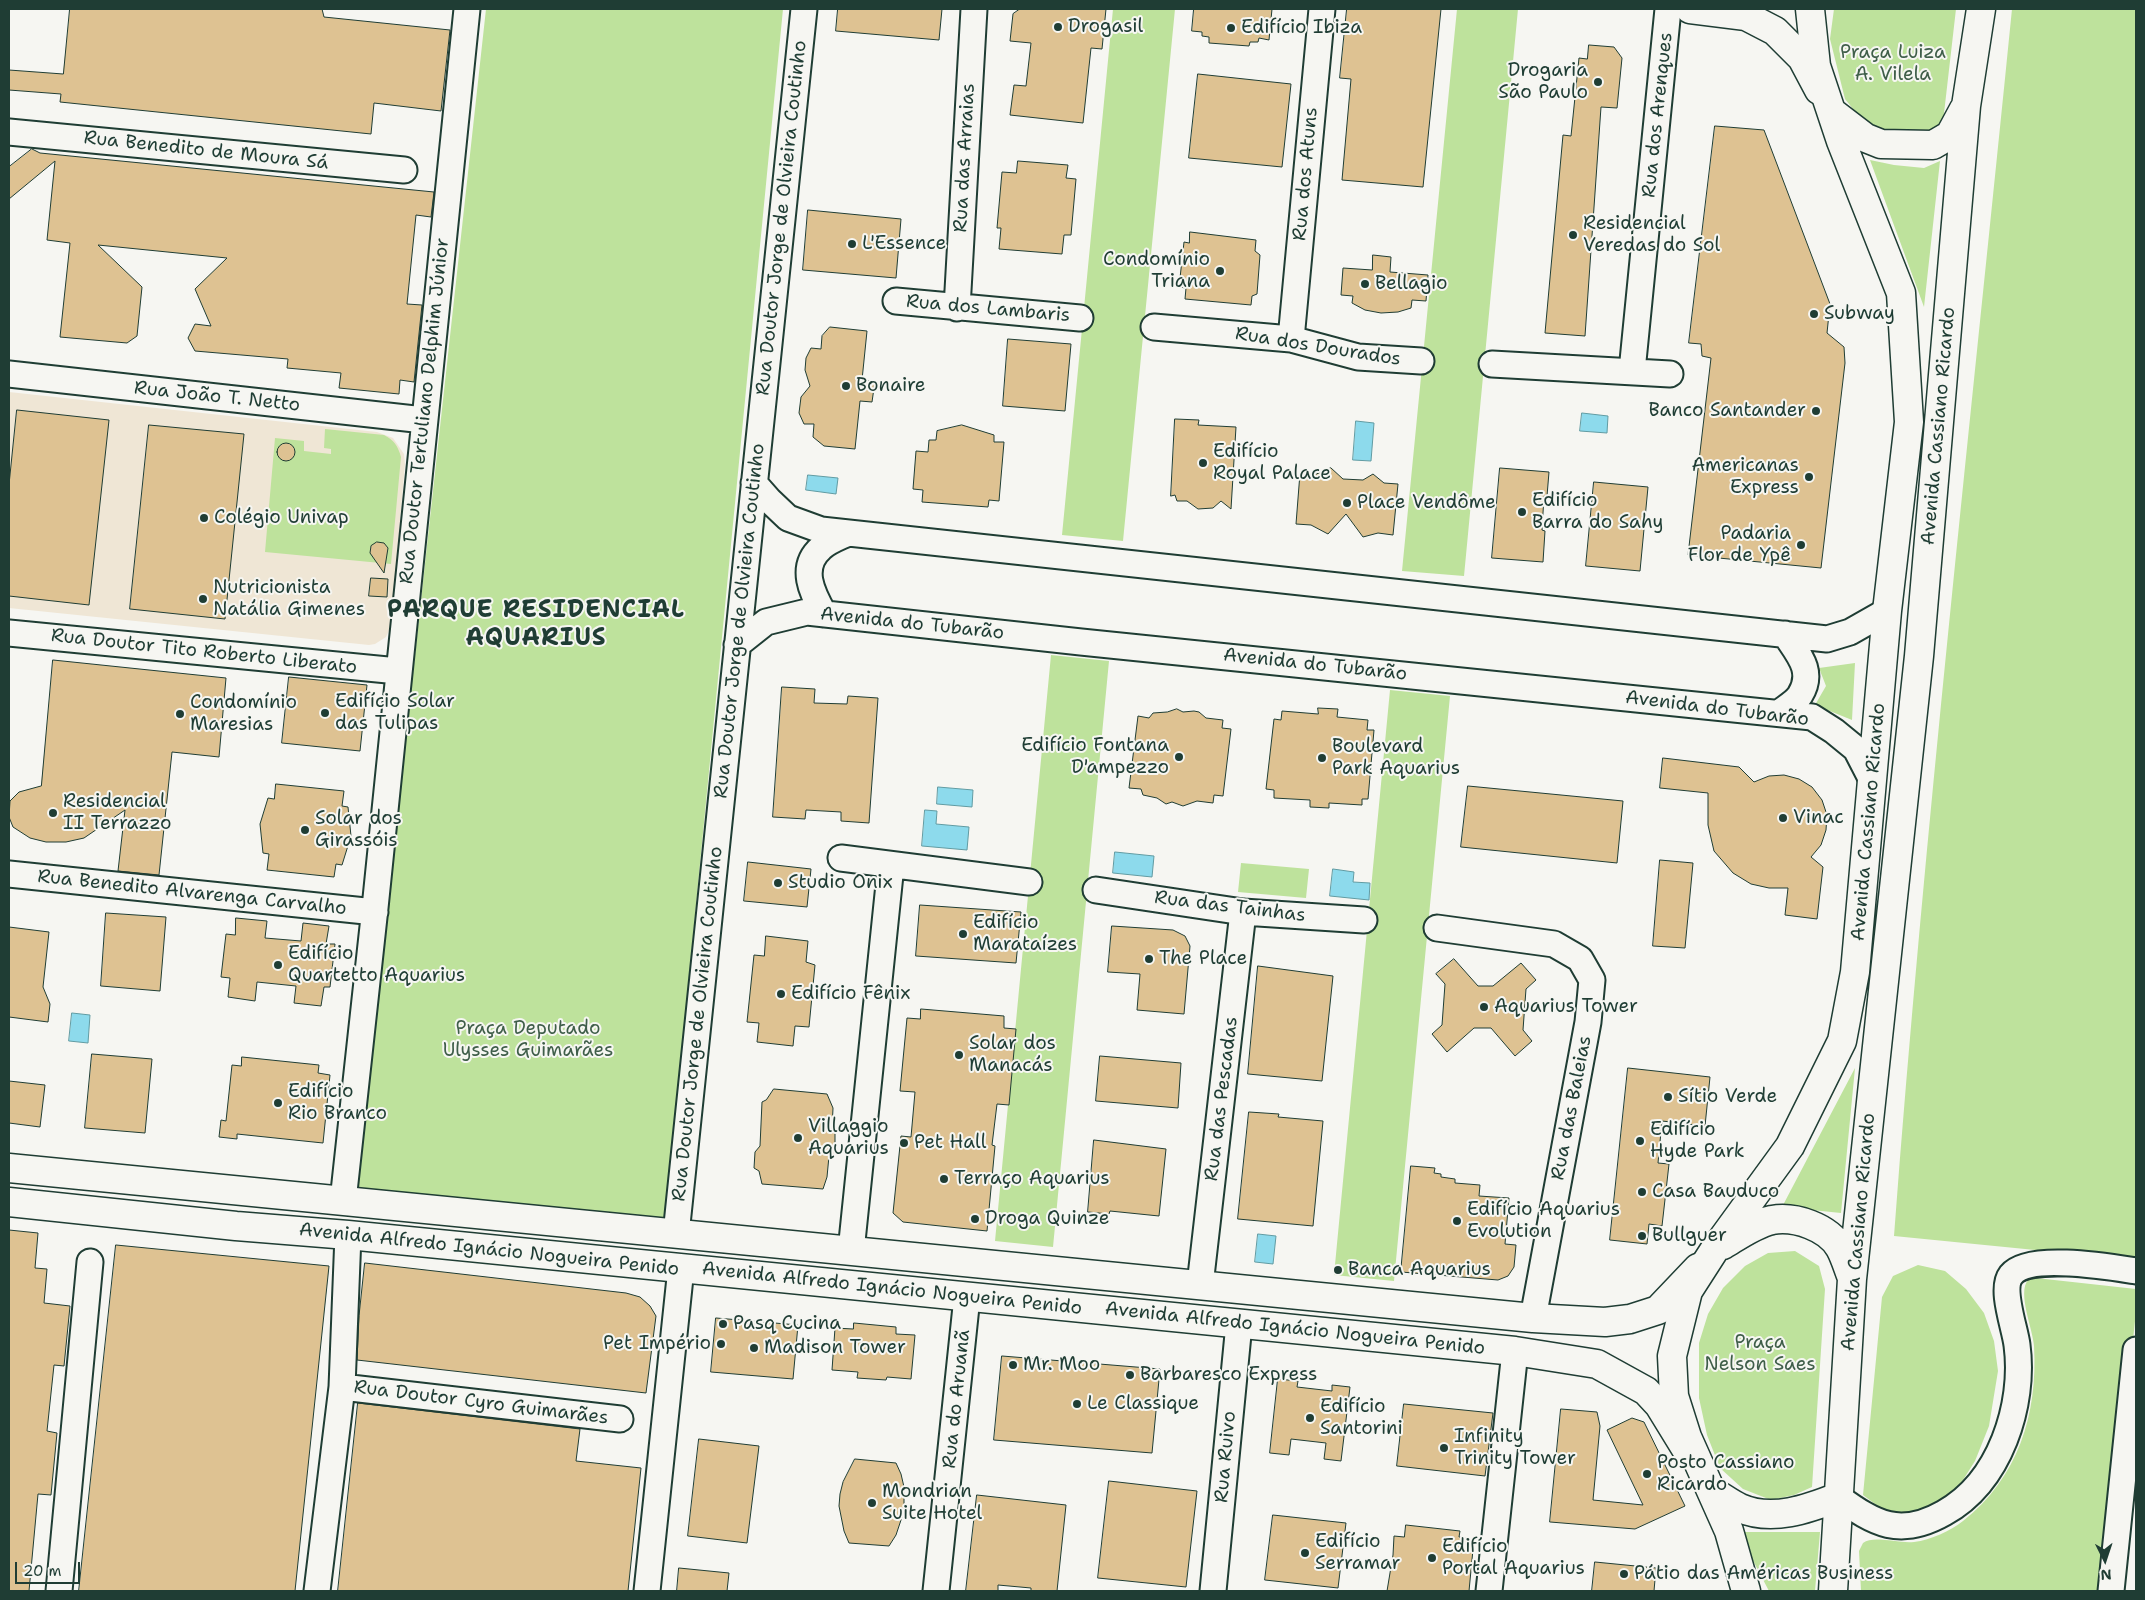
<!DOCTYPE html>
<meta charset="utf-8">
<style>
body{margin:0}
#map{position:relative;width:2145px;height:1600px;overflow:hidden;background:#f6f6f2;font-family:"Shantell Sans",sans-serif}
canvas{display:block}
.frame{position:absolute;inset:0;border:10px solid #1f3d34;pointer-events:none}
.north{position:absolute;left:2080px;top:1535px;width:50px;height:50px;-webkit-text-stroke:4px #f6f6f2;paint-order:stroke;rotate:176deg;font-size:14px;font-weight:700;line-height:20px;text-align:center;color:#1f3d34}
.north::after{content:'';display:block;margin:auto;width:18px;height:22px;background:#1f3d34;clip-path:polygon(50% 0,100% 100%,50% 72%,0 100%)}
.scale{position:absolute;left:15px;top:1562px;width:65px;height:22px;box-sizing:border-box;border:2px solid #1f3d34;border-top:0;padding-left:6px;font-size:15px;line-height:18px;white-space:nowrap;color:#1f3d34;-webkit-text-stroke:4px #f6f6f2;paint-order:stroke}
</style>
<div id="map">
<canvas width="2145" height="1600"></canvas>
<div class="frame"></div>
<div class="north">N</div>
<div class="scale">20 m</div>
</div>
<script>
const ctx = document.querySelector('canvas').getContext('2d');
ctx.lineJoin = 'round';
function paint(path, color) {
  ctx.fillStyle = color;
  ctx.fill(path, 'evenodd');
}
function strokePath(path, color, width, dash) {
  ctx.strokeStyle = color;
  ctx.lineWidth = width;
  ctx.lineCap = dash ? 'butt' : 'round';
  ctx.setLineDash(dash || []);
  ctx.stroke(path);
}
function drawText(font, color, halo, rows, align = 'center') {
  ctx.font = font + ' "Shantell Sans",sans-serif';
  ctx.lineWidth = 4;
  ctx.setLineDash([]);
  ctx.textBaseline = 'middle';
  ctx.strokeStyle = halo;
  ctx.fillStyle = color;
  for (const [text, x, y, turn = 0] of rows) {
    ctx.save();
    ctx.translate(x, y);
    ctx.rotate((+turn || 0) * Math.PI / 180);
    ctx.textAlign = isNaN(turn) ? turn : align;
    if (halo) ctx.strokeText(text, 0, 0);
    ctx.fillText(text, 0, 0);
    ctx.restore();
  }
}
paint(new Path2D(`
 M9,392L377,432L393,438L404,454L405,464L391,626L386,637L375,644L369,645L9,608Z`), '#efe6d5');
paint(new Path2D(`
 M486,9H783L665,1224L356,1191Z
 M1113,9H1175L1123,541L1062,535Z
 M1457,9H1518L1464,576L1402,571Z
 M1834,9H1956L1943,122L1930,134L1881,133L1861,119L1845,99L1830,39Z
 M2012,9H2136V1260L1894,1236C1925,826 1971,418 2012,9Z
 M1870,160L1894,165L1924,168L1940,161L1924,307Z
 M325,429L384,435C394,440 398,446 401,457L391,564L265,552L275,438L304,441V451L331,454V449L324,448Z
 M1051,655L1109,661L1053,1247L995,1241Z
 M1855,663L1852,720L1815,705L1826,686L1819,668Z
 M1390,690L1450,696L1394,1281L1334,1275Z
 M1241,863L1309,869L1306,898L1238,892Z
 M1855,1068L1841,1213L1782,1207Z
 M1795,1251L1819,1266L1825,1289L1812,1487L1794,1495L1771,1500L1743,1489L1720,1468L1707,1435L1699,1398V1343L1708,1314L1723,1288L1745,1266L1768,1253Z
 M1918,1265L1945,1271L1966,1289L1984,1313L1994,1341L1998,1371L1989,1426L1975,1461L1956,1491L1931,1508L1901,1515L1879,1507L1863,1495L1882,1297L1893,1276Z
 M2036,1278L2136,1289V1312L2106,1591H1861L1859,1551L1863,1543C1874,1535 1899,1544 1914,1542C1931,1540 1950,1531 1963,1521C2018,1478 2038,1414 2034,1346C2033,1329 2017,1293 2028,1280Z
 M1738,1532H1820L1815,1591H1769Z`), '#bee29c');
const water = new Path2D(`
 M1582,413L1608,416L1607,433L1580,431Z
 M1356,421L1374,423L1371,461L1353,460Z
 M808,475L838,478L836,494L806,490Z
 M938,787L973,790L972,807L937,804Z
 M925,810L937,811L936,824L969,827L967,850L922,846Z
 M1115,852L1154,856L1152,877L1113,873Z
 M1333,869L1354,872L1353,882L1370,883L1369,900L1330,896Z
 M72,1013L90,1015L88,1043L69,1041Z
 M1258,1234L1276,1236L1273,1264L1255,1262Z`);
paint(water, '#8ddaec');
strokePath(water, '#619ba2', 1);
const building = new Path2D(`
 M70,9H322L324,17L450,30L441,111L374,103L371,134L60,102L61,94L9,90V70L63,74Z
 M838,9H942L939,40L836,31Z
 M1020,9H1106L1102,49L1091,48L1083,123L1010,115L1014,85L1026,86L1031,43L1010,41L1013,14Z
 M1194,9H1272L1269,40L1259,38L1258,42H1250L1249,46L1209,43V37L1202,36V32L1192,31Z
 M1347,9H1441L1423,187L1342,180L1351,79L1340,78Z
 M1589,45L1614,47L1622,58L1617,108L1601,107L1585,336L1545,333L1563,135L1571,136L1579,58L1587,59Z
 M1198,74L1291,84L1282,167L1189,158Z
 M1715,126L1764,130L1830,304L1827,333L1844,347L1845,363L1821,568L1688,555L1711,358L1702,356L1701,344L1689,343Z
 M32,149L40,153L434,192L431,217L416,215L407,304L422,305L414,382L400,380L399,394L339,388L341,373L287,368L288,359L195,351L188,338L195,324L211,326L195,289L227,258L98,245L142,287L137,336L127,343L60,337L70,243L47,240L55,161L9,199V167Z
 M1018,161L1068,165L1066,178L1076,179L1071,235H1064L1062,254L999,249L1001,228H997L1002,172L1016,173Z
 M808,210L901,219L896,278L803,270Z
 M1190,232L1256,240L1255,251L1260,255L1257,294L1252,296L1251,305L1185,299L1186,288L1179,287L1184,242L1189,243Z
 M1373,255L1391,257L1390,272L1428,275L1426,301L1412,300L1411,308L1398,312L1381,313L1365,310L1352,303L1353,296L1341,295L1343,268L1372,270Z
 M830,327L867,331L862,380L875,381L872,402L860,401L855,449L824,446L813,437L814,424H804L799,413L801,397L810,386L805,370L806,358L811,348L821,349L822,336Z
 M1008,339L1071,344L1065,411L1003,406Z
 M17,410L109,420L89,605L9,596V485Z
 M1175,419L1199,420L1198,425L1236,427L1231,509L1221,501L1213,508L1198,509L1187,501H1177L1175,495L1171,496Z
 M149,425L244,434L225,619L130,609Z
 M962,425L994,435V442H1004L999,501L989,500L988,507L922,502L923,490L913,489L916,451L928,452L929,440H936L937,431Z
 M277 452a9 9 0 1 1 18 0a9 9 0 1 1-18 0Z
 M1331,468L1343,479L1363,480L1373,474L1384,483L1398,484L1393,535L1378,533L1363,537L1346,514L1328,534L1311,525L1296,524L1300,473L1316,474Z
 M1500,468L1549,472L1547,496H1544L1542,530L1545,531L1543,562L1492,558Z
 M1594,482L1648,487L1640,571L1586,566Z
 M377,542L384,543L388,548L384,573L370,553L371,546Z
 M371,578L388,579L387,597L369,596Z
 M53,660L226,678L219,757L172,752L159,875L118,871L125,810L84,838L66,842H46L30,838L13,827L9,817L10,801L19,792L41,786Z
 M289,677L367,685L360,751L282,743Z
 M782,687L815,689L814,703L847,704L848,696L878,698L869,823L841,821V812L806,810L805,819L773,817Z
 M1318,708L1338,709L1337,717L1368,720L1367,730H1374L1368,799H1362V805L1329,803V808L1310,807V800L1274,798V790L1266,789L1274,719L1281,720L1282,711L1318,714Z
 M1177,709L1183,712L1194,711L1199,712L1206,718L1223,720L1222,728L1231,729L1223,796L1214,795L1213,803L1197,801L1183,806L1172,802L1166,804L1157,798L1143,795L1141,789L1129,788L1138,716L1149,718L1153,713L1167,712Z
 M1663,758L1739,767L1754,782L1769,776L1784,775L1799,779L1812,787L1822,800L1827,815L1826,830L1821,845L1811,857L1823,867L1817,919L1785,915L1788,888H1769L1751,884L1733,873L1714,851L1708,825V793L1660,788Z
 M276,784L344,791L342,806L348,807L351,836L342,865L336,864L334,877L267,870L269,854L263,853L260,824L268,798L274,799Z
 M1468,786L1623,801L1617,863L1461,847Z
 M1660,860L1693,863L1685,948L1653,946Z
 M748,862L811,869L807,907L744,901Z
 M920,905L1021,912L1016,963L916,956Z
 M106,913L166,917L160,991L101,986Z
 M236,918L267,921L265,938L301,941L303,923L329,926L326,944H335L330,987H324L321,1006L294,1003L296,986L257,982L255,1001L228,997L230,978L221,977L226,934L235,935Z
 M1112,926L1173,930L1185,936L1190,946L1184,1014L1137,1010L1140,974L1108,972Z
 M9,927L49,932L43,987L50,1004L48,1022L9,1017Z
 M766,936L808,941L806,962L815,965L809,1027L795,1026L793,1046L757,1042L759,1023L747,1022L754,955L764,956Z
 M1454,959L1478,986H1493L1521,963L1536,980L1526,989L1523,1030L1532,1041L1515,1056L1491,1028H1474L1447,1052L1432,1034L1442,1025L1445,984L1436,974Z
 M1258,966L1333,976L1322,1081L1248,1074Z
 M921,1009L1004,1016V1028L1016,1029L1009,1105L997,1104L992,1145L995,1146L987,1231L903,1222L893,1213L901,1136L911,1137L915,1092L900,1091L907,1018L920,1019Z
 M92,1054L152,1059L145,1133L85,1128Z
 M1100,1056L1181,1063L1178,1108L1096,1101Z
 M242,1057L319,1065L318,1073L330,1075L323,1143L237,1134V1139L219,1137L221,1120L226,1121L232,1065L241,1066Z
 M1628,1068L1710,1077L1705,1126L1662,1121L1658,1163L1669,1164L1662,1226L1649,1224L1647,1244L1610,1240Z
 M9,1081L45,1085L40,1127L9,1123Z
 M774,1089L827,1094L833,1108L832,1130H835V1155L829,1156L827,1177L823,1189L762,1184L759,1171L754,1168L755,1152L760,1146L762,1102L766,1100Z
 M1249,1112L1279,1114L1278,1117L1323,1121L1313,1226L1238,1219Z
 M1094,1140L1166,1149L1159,1216L1110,1211L1109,1214L1088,1212Z
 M1411,1166L1435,1168L1434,1173L1441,1174V1177L1455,1179V1183L1480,1185L1479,1196L1509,1198L1505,1244L1516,1245L1514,1267L1508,1276L1498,1280L1401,1272Z
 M9,1230L38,1233L35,1268L47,1269L44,1303L70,1306L64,1366L54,1365L47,1431L57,1433L51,1495L38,1494L29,1591H9Z
 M116,1245L329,1266L295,1591H79Z
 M365,1263L626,1293L640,1297L650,1306L656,1316L646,1393L357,1360L359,1316Z
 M716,1318L798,1325L793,1379L711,1372Z
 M854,1323L896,1327V1334L915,1335L911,1379L887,1377L886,1380L857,1378L858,1372L832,1370L835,1328L853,1329Z
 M1002,1356L1160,1369L1152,1453L994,1440Z
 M1278,1379L1298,1381L1297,1387L1332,1391V1385L1350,1387L1341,1461L1324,1459L1326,1443L1291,1439L1289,1455L1270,1453Z
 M358,1403L580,1429L576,1461L641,1468L628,1591H338Z
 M1404,1404L1493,1413L1485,1476L1397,1466Z
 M1561,1409L1597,1412L1600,1426L1593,1500L1643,1505L1607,1430L1632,1418L1644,1422L1685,1506L1635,1529L1550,1522Z
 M699,1439L759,1446L747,1543L688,1536Z
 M855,1459L896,1463L901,1474L904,1487V1511L896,1535L889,1546L849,1543L844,1531L839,1506L840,1494L843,1482Z
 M1109,1481L1197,1491L1186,1587L1098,1578Z
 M977,1495L1066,1505L1057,1591H1031V1588L998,1585V1591H966Z
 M1273,1515L1346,1523L1338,1588L1265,1580Z
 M1406,1525L1460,1531L1459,1537L1474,1539L1469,1591H1387L1393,1555L1394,1536L1404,1537Z
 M1595,1562L1656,1568L1654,1591H1592Z
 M679,1568L729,1573L727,1591H677Z`);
paint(building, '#dec292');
strokePath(building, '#1f3d34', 1);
const minor = new Path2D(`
 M9,132L404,170
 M896,301L1080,318
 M957,308L974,9
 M1154,327L1291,339L1358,357L1421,361
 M1291,339L1322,9
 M1492,364L1670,374
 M1632,371L1668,9
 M9,374L424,420
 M754,483L769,500L788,518L821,530L1827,639L1850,632L1887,611
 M824,614C812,593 799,567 821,548C828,541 840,537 848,533
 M9,633L398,671
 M737,645L766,622L807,612L1081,642L1812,717L1834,731L1856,749L1872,780
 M1779,713C1785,708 1796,702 1800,695C1815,671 1798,654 1785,634
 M841,858L1029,882
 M9,874L375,912
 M1096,890L1243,912L1364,920
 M1437,928L1554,944L1580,959L1592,980L1588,1022L1533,1318
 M343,1201L375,908L467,9
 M676,1234L804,9
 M851,1251L891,865
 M1200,1285L1243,912
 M342,1387L620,1419
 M1838,1497C1875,1524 1900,1538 1944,1513C2000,1482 2025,1405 2017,1345C2015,1328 2000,1289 2011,1275C2028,1253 2110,1267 2136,1271
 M59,1591L90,1262
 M317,1591L342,1387L348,1235
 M647,1591L681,1268
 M936,1591L967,1297
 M1213,1591L1239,1324
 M1489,1591L1515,1351
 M2111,1591L2136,1350`);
const tertiary = new Path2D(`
 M1690,9L1746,16L1775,31L1802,58L1819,90
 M9,1168L1533,1318L1605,1322L1630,1319L1658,1310L1698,1268
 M9,1202L236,1226L348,1235L1515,1351L1597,1364L1646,1391L1659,1405L1686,1449`);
const primary = new Path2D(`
 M1832,112L1866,138L1881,144L1933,145L1950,135L1964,109
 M1723,1245C1738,1236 1754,1224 1772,1220C1795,1216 1828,1227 1840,1248C1845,1257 1848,1268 1852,1278
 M1713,1492C1722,1497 1731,1504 1740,1508C1772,1522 1808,1509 1838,1497
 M1746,1591L1729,1531L1687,1437L1674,1396L1672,1356L1688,1291L1715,1249L1790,1146L1842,1041L1855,972L1887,611L1909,422L1901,293L1841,141L1816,66L1810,9
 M1833,1591L1852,1279L1919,656L1966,106L1981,9`);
strokePath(minor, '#1f3d34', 29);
strokePath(tertiary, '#1f3d34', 31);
strokePath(primary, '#1f3d34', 31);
strokePath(minor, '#f6f6f2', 25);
strokePath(tertiary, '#f6f6f2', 28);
strokePath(primary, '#f6f6f2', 28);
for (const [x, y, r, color] of [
 [1058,27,5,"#1f3d34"],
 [1231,28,5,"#1f3d34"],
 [1598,82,5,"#1f3d34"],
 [1573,235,5,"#1f3d34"],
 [852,244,5,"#1f3d34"],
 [1220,271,5,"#1f3d34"],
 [1365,284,5,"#1f3d34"],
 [1814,314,5,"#1f3d34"],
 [846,386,5,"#1f3d34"],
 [1816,411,5,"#1f3d34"],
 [1203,463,5,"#1f3d34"],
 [1809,477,5,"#1f3d34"],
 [1347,503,5,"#1f3d34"],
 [1522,512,5,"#1f3d34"],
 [204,518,5,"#1f3d34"],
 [1801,545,5,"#1f3d34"],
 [203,599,5,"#1f3d34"],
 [325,713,5,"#1f3d34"],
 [180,714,5,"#1f3d34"],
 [1179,757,5,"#1f3d34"],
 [1322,758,5,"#1f3d34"],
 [53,813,5,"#1f3d34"],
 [1783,818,5,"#1f3d34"],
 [305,830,5,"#1f3d34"],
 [778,883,5,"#1f3d34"],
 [963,934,5,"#1f3d34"],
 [1149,959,5,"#1f3d34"],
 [278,965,5,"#1f3d34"],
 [781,994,5,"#1f3d34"],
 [1484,1007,5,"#1f3d34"],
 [959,1055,5,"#1f3d34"],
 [1668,1097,5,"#1f3d34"],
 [278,1103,5,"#1f3d34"],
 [798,1138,5,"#1f3d34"],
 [1640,1141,5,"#1f3d34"],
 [904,1143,5,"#1f3d34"],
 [944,1179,5,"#1f3d34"],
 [1642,1192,5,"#1f3d34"],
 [975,1219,5,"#1f3d34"],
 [1457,1221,5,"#1f3d34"],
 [1642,1236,5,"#1f3d34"],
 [1338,1270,5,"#1f3d34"],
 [723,1324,5,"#1f3d34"],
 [721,1344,5,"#1f3d34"],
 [754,1348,5,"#1f3d34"],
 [1013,1365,5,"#1f3d34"],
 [1130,1375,5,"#1f3d34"],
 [1077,1404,5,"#1f3d34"],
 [1310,1418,5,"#1f3d34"],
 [1444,1448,5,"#1f3d34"],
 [1647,1474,5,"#1f3d34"],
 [872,1503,5,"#1f3d34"],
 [1305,1553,5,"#1f3d34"],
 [1432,1558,5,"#1f3d34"],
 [1624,1574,5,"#1f3d34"]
]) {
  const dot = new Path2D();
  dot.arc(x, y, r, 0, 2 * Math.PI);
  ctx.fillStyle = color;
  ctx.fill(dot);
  strokePath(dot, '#f6f6f2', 2);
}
drawText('19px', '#1f3d34', '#f6f6f2', [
 ["Drogasil",1068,27],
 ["Edifício Ibiza",1241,28],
 ["Drogaria",1588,71,"right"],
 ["São Paulo",1588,93,"right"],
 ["Residencial",1583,224],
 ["Veredas do Sol",1583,246],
 ["L'Essence",862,244],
 ["Condomínio",1210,260,"right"],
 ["Triana",1210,282,"right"],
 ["Bellagio",1375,284],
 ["Subway",1824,314],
 ["Bonaire",856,386],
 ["Banco Santander",1806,411,"right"],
 ["Edifício",1213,452],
 ["Royal Palace",1213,474],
 ["Americanas",1799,466,"right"],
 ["Express",1799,488,"right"],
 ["Edifício",1532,501],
 ["Barra do Sahy",1532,523],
 ["Place Vendôme",1357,503],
 ["Colégio Univap",214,518],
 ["Padaria",1791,534,"right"],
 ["Flor de Ypê",1791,556,"right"],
 ["Nutricionista",213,588],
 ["Natália Gimenes",213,610],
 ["Edifício Solar",335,702],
 ["das Tulipas",335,724],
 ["Condomínio",190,703],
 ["Maresias",190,725],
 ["Edifício Fontana",1169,746,"right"],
 ["D'ampezzo",1169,768,"right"],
 ["Boulevard",1332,747],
 ["Park Aquarius",1332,769],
 ["Residencial",63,802],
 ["II Terrazzo",63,824],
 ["Vinac",1793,818],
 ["Solar dos",315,819],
 ["Girassóis",315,841],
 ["Studio Onix",788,883],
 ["Edifício",973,923],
 ["Marataízes",973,945],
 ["Edifício",288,954],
 ["Quartetto Aquarius",288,976],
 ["The Place",1159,959],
 ["Edifício Fênix",791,994],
 ["Aquarius Tower",1494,1007],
 ["Solar dos",969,1044],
 ["Manacás",969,1066],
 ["Edifício",288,1092],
 ["Rio Branco",288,1114],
 ["Sítio Verde",1678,1097],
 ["Villaggio",808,1127],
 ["Aquarius",808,1149],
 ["Edifício",1650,1130],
 ["Hyde Park",1650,1152],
 ["Pet Hall",914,1143],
 ["Terraço Aquarius",954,1179],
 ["Casa Bauduco",1652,1192],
 ["Edifício Aquarius",1467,1210],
 ["Evolution",1467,1232],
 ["Droga Quinze",985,1219],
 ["Bullguer",1652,1236],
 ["Banca Aquarius",1348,1270],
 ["Pasq Cucina",733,1324],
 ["Pet Império",711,1344,"right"],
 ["Madison Tower",764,1348],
 ["Mr. Moo",1023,1365],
 ["Barbaresco Express",1140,1375],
 ["Le Classique",1087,1404],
 ["Edifício",1320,1407],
 ["Santorini",1320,1429],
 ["Infinity",1454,1437],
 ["Trinity Tower",1454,1459],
 ["Posto Cassiano",1657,1463],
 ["Ricardo",1657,1485],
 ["Mondrian",882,1492],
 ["Suite Hotel",882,1514],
 ["Edifício",1315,1542],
 ["Serramar",1315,1564],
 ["Edifício",1442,1547],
 ["Portal Aquarius",1442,1569],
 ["Pátio das Américas Business",1634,1574]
], 'left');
drawText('19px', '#3f5e49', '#f6f6f2', [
 ["Praça Luiza",1893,53],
 ["A. Vilela",1893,75],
 ["Praça Deputado",528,1029],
 ["Ulysses Guimarães",528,1051],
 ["Praça",1760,1343],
 ["Nelson Saes",1760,1365]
]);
drawText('19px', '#1f3d34', '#f6f6f2', [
 ["Rua dos Arenques",1658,115,-84],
 ["Rua Benedito de Moura Sá",206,151,6],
 ["Rua das Arraias",965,158,-87],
 ["Rua dos Atuns",1306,174,-85],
 ["Rua Doutor Jorge de Olvieira Coutinho",782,218,-84],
 ["Rua dos Lambaris",988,309,5],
 ["Rua dos Dourados",1318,347,9],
 ["Rua João T. Netto",217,397,6],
 ["Rua Doutor Tertuliano Delphim Júnior",425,411,-84],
 ["Avenida Cassiano Ricardo",1939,426,-85],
 ["Rua Doutor Jorge de Olvieira Coutinho",740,621,-84],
 ["Avenida do Tubarão",912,624,6],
 ["Rua Doutor Tito Roberto Liberato",204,652,6],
 ["Avenida do Tubarão",1315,665,6],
 ["Avenida do Tubarão",1717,709,7],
 ["Avenida Cassiano Ricardo",1869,822,-85],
 ["Rua Benedito Alvarenga Carvalho",192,893,6],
 ["Rua das Tainhas",1230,907,7],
 ["Rua Doutor Jorge de Olvieira Coutinho",698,1024,-84],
 ["Rua das Pescadas",1222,1099,-83],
 ["Rua das Baleias",1572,1108,-79],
 ["Avenida Cassiano Ricardo",1859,1232,-85],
 ["Avenida Alfredo Ignácio Nogueira Penido",489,1250,6],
 ["Avenida Alfredo Ignácio Nogueira Penido",892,1289,6],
 ["Avenida Alfredo Ignácio Nogueira Penido",1295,1329,6],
 ["Rua do Aruanã",957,1399,-84],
 ["Rua Doutor Cyro Guimarães",481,1403,7],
 ["Rua Ruivo",1226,1457,-85]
]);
ctx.letterSpacing = '1px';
drawText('bold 24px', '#1f3d34', '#f6f6f2', [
 ["PARQUE RESIDENCIAL",536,611],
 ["AQUARIUS",536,639]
]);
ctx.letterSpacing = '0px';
</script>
